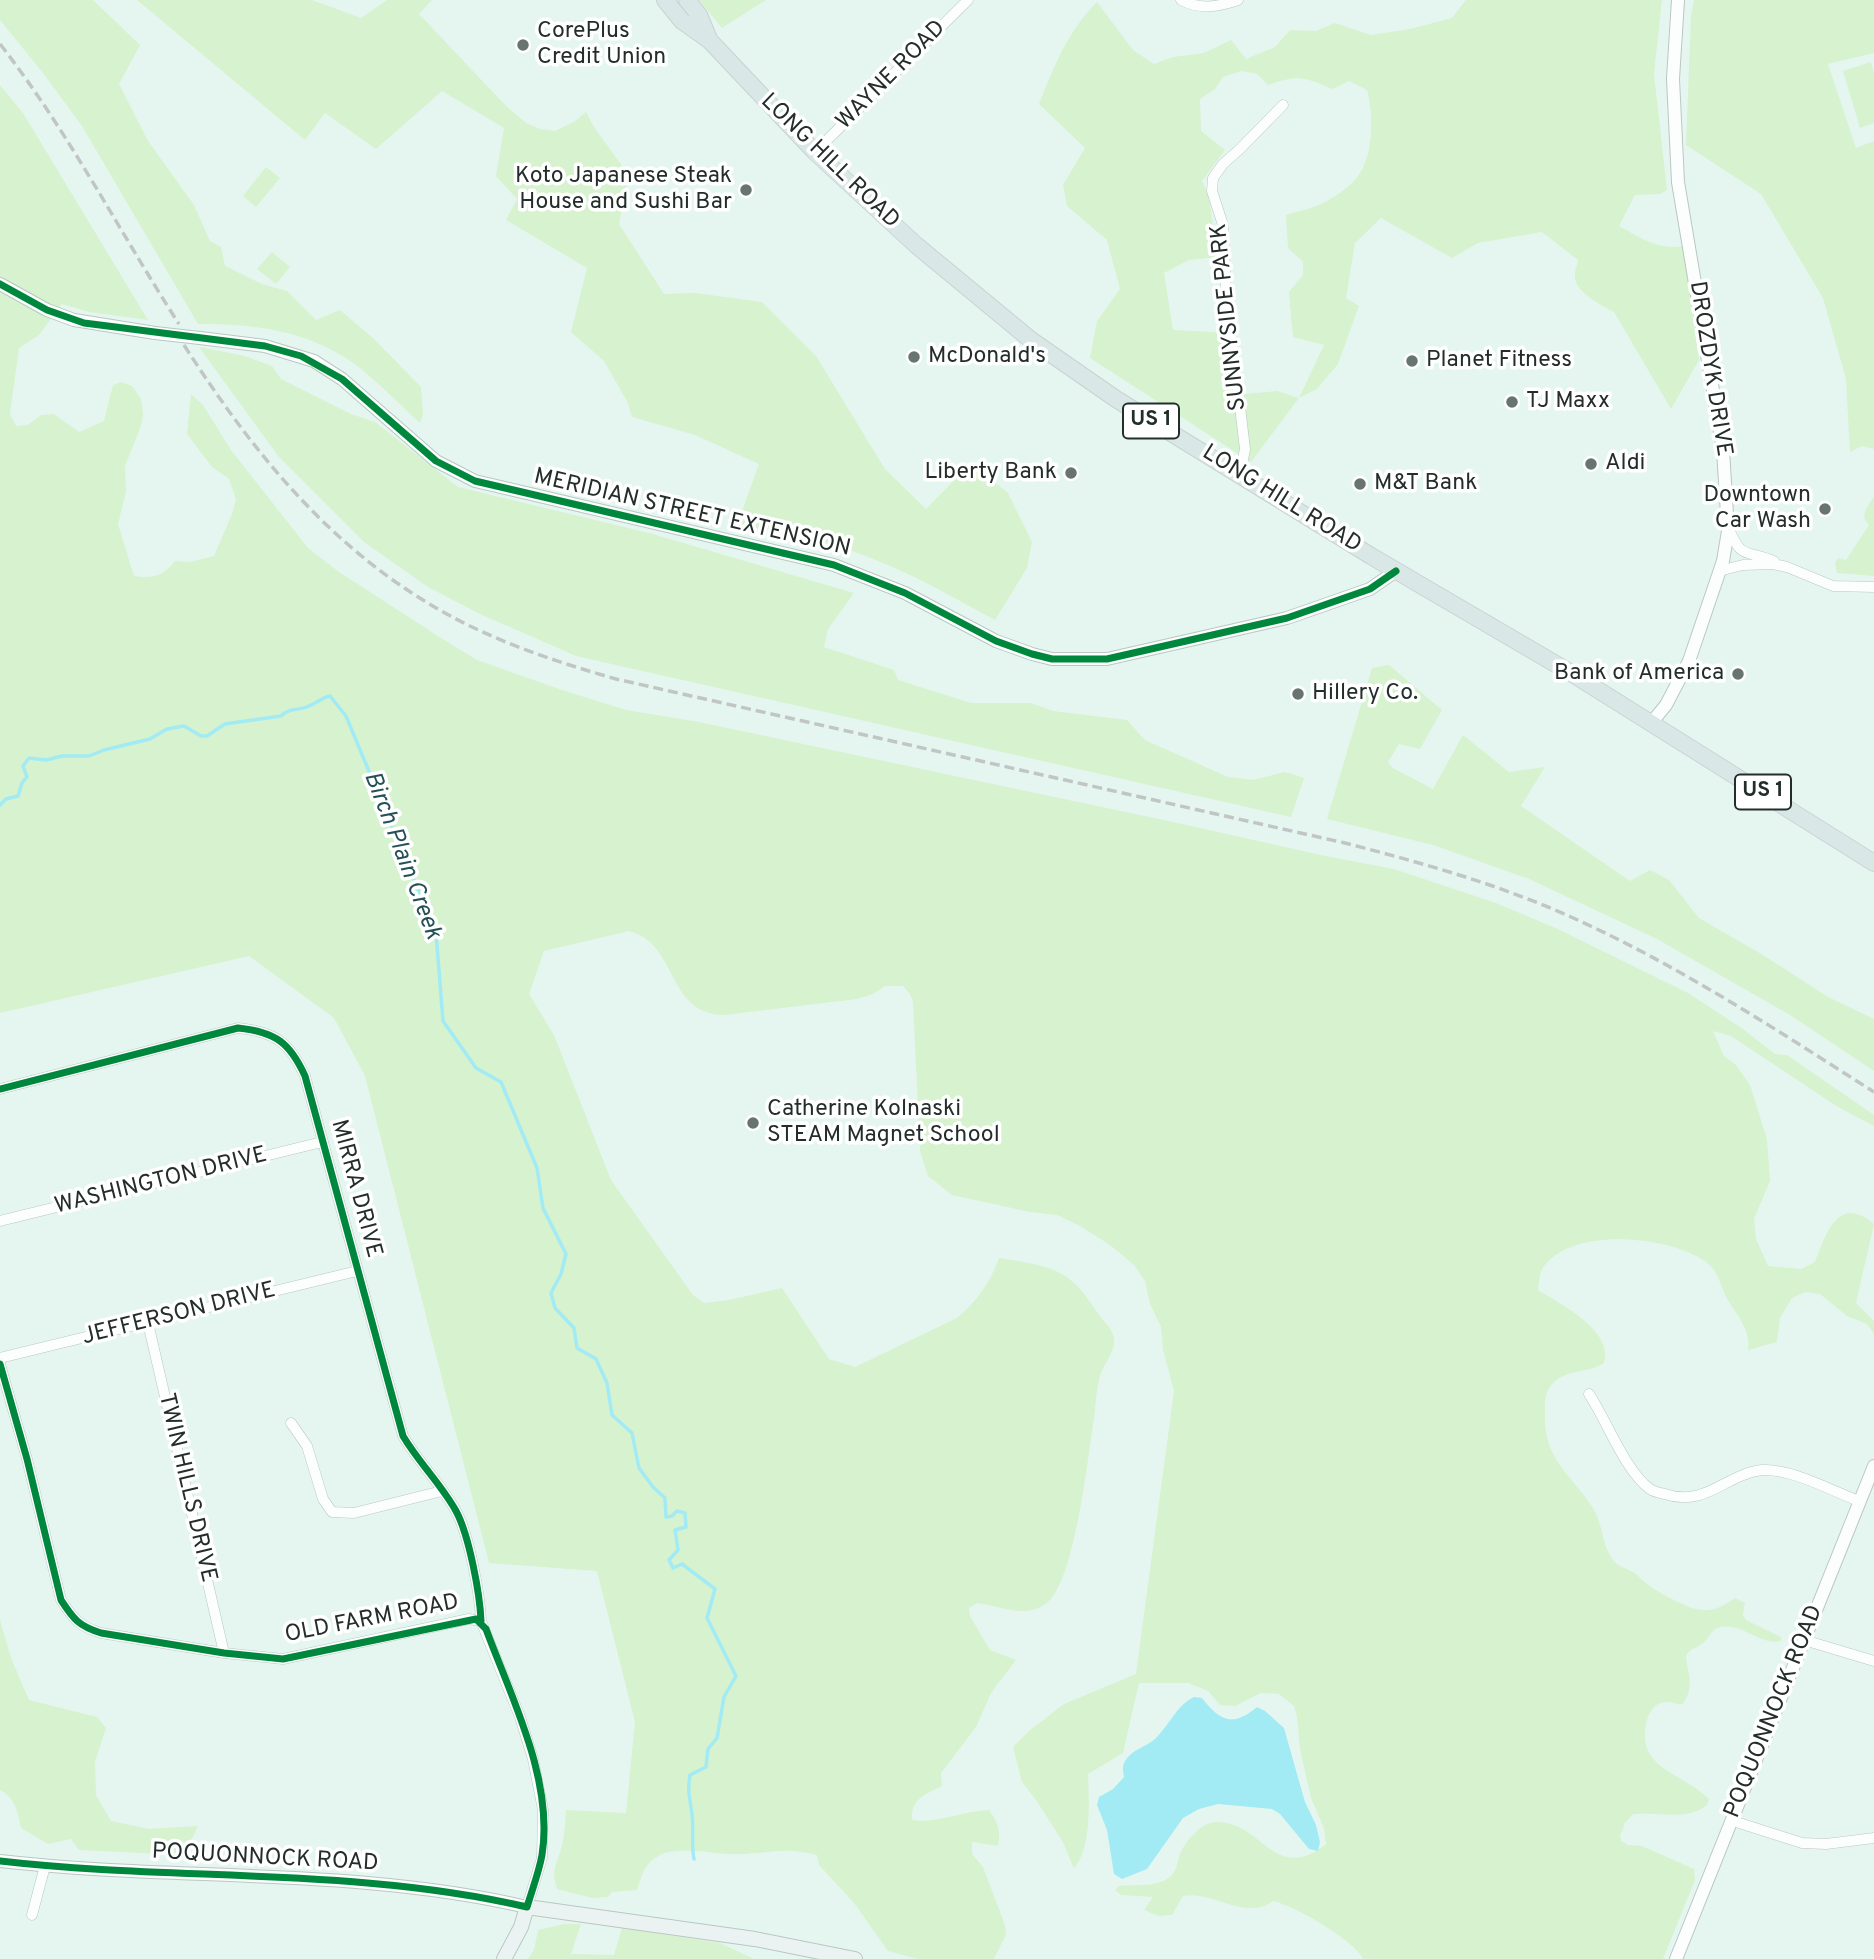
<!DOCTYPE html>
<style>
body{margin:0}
canvas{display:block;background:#e5f6f0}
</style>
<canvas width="1874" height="1959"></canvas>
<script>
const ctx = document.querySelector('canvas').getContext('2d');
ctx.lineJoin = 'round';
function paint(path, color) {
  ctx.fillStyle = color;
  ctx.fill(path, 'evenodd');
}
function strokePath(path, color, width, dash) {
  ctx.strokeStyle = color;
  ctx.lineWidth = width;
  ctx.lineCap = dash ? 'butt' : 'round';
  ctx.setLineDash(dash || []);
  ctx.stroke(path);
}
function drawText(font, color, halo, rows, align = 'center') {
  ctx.font = font + ' Overpass,sans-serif';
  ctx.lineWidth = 7;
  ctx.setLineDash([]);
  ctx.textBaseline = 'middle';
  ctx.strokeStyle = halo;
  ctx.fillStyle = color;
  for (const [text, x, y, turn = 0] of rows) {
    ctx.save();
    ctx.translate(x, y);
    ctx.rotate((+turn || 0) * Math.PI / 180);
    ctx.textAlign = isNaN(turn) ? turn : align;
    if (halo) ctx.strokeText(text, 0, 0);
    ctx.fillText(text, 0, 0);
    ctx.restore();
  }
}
paint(new Path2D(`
 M0,0H93L140,45L119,84L148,141L194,205L210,241L221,247L225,266L262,284L287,291L316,320L340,310L374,339L421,387L423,414L420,423C399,404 378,382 356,365C308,330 255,324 198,324L82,126L43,73L0,20Z
 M137,0H312L361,18L387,0H432L419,14L506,106L526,123L540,129L555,131L574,122L586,112L594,127L628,174L619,224L664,294L695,293L762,302L816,356L885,469L926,509L971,463L1008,493L1032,542L1027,568L995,620C958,600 922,579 883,563C837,543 787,532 737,525L759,464L695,435L632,417L628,403L604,361L571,332L587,268L506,220L517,199L496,176L504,128L442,91L376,149L325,113L305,140Z
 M699,0H766L722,28Z
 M1466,0H1662L1654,74L1667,190L1660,194L1635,195L1619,226C1639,237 1659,251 1683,246L1699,360L1671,409L1614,312C1602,306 1576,292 1575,278C1574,272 1577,266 1578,260L1542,232L1478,243L1452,258L1381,218L1355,243L1346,298L1359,306L1338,364L1317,389L1299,398L1251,462L1090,358L1097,321L1120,289L1107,240L1067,206L1063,185L1085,148L1039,104C1054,66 1068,31 1097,2L1133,50L1154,64L1173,57L1204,53L1231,40L1246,59L1275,47L1290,30L1316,31L1335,23L1371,35L1410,29L1452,18ZM1242,71L1257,74L1268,85C1299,74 1303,77 1333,89L1349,81L1367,90C1374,115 1374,159 1355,180C1348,188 1333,198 1323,203C1312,209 1298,211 1286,215L1288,248L1303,262V275L1289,292L1293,337L1324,345L1299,398L1277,391L1245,394L1236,333L1173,330L1164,273L1189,260L1217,257L1209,197L1202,181L1225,150L1201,131L1200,99L1215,89L1223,77Z
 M1694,0H1874V53L1828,64L1856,148L1874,141V449L1862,446L1850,452L1846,379L1823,298L1761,194L1686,145L1691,15Z
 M1871,62L1874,73V123L1860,128L1843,71Z
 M0,85L23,113L148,320L89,312L62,304L39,335L19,348L10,414L16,426L28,425L41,415L54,414L79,432L104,421L113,385L121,382L132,386L141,399L143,414L141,426L125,466L126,492L118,524L134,576C152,579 164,576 175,561L190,562L214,556L232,514L236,499L229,479L212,467L187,434L191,394L203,405L231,450L308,548L339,572L438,636L477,660L562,690L626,710L699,722L1173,822L1325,856L1394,869L1496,903L1560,930L1688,993L1743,1029L1775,1054L1787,1055L1874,1115V1126L1838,1107L1731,1036L1713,1031L1724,1056L1736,1065L1750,1085L1767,1139L1770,1181L1754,1219L1756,1239L1768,1266L1801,1269L1815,1262C1826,1234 1838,1193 1874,1224L1856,1303L1874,1321V1334L1867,1324L1847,1316L1820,1294L1805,1292L1792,1298L1780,1318L1777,1342L1748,1350C1751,1331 1739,1318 1729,1302C1720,1288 1720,1272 1706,1262C1669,1235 1569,1226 1542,1269C1539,1275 1539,1284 1538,1290C1560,1304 1614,1330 1604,1363C1587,1375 1561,1367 1548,1390C1544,1398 1545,1407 1545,1416C1544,1460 1571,1474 1593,1508C1603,1524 1601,1542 1611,1557C1617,1568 1629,1568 1637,1575C1648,1586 1658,1592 1672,1599C1697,1612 1711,1616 1735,1598L1745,1603L1743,1615L1746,1620L1781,1637V1641C1759,1646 1740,1620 1718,1628C1710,1631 1709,1639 1703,1643C1695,1649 1690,1648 1686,1656C1688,1676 1695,1685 1683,1704C1677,1705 1673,1702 1667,1702C1654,1702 1648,1714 1646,1724C1637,1770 1684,1773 1709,1799L1707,1805C1686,1822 1657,1811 1633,1814L1624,1824L1623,1830L1620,1834L1621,1841L1628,1845L1642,1846L1694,1869L1695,1880L1663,1959H1363C1356,1941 1293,1905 1273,1901C1247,1922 1212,1890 1183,1896L1172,1915L1159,1916L1144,1910L1153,1897L1121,1895L1115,1890L1119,1886C1134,1884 1159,1888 1171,1876C1178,1869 1177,1860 1181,1852C1187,1839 1202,1822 1217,1822C1263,1822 1274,1885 1326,1844L1324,1828L1311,1798L1300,1749L1297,1716L1294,1706L1279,1694L1261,1693L1235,1706L1220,1705L1208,1691L1188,1683H1139L1123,1753L1088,1774C1089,1803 1092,1846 1074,1869L1063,1842L1036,1800L1022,1782L1013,1747L1029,1731L1064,1704L1136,1674L1174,1391L1163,1350L1161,1327L1150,1304L1145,1281L1134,1265L1110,1245L1080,1226L1057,1215L1030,1212L952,1195L928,1176L920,1151L913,1002L910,994L903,986H885L873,994L857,999L724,1015C666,1014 678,943 629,931L544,951L529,994L554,1035L611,1180L693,1295L704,1303L729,1300L782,1288L829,1359L855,1367L957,1318C977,1301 990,1283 999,1258C1053,1267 1069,1267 1099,1315C1103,1321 1109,1326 1112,1332C1120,1348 1104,1362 1100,1376C1096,1389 1096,1405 1094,1418C1088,1456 1075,1579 1048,1602C1027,1620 1001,1606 977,1603L969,1608L970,1616L990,1650L1016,1660L991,1693L976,1727L941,1773L942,1786C926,1794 910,1799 912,1820C936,1824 963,1811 989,1810C998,1822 1001,1831 998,1846L972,1842V1854L983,1867L1005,1925L1006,1935L994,1959H917L888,1951L854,1903L819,1865L817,1855C782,1846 769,1854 736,1854C713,1855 682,1845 660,1855C645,1862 642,1875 637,1890L612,1892L608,1897L592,1898L557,1889C550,1868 558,1864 562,1845C565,1834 565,1822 566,1810L626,1813L635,1722L597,1571L489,1563L365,1076L334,1018L249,956L0,1013Z
 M266,167L280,178L256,207L243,196Z
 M272,252L290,267L276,284L257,269Z
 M199,347L245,356L272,366L281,379L351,414L375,422L458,487L649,533L854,593L828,629L824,647L894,670L898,680L971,703H1031L1053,711L1127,720L1145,740L1228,777L1253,780L1285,772L1304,778L1291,817L576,656L480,614L428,587L364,542L279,457Z
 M1874,496V576L1837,573L1835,563L1838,558L1846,560L1869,525C1859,515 1868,507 1874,496Z
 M1389,665L1442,710L1420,749L1399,744L1388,762L1393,768L1433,789L1463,735L1509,772L1545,767L1521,806L1630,881L1650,870L1669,880L1699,918L1763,955L1828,997L1874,1019V1071L1790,1015L1657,939L1529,879L1433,845L1327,819L1372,668Z
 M0,1620L11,1658L29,1700L97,1717L106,1728L95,1762L96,1795L111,1821L149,1829L198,1826L184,1855L79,1850L71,1839L48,1844L21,1828C18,1812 15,1798 0,1790Z
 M565,1924H581L571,1954L614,1955L622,1928L720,1943L754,1959H528L534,1950L538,1930Z`), '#d7f2ce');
paint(new Path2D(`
 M1194,1697L1202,1698C1221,1722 1233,1727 1257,1707L1265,1711L1284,1728L1305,1802L1316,1825L1320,1842L1318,1851L1309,1849L1280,1814L1272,1809L1218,1804L1199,1809L1183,1818L1147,1869L1122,1879L1114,1874L1107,1830L1097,1805L1099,1797L1113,1789L1124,1777C1123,1771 1122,1766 1125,1761C1132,1749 1147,1747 1156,1738C1169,1725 1178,1704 1194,1697Z`), '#a2ebf5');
strokePath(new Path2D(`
 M0,805L6,799L18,796L22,783L27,777L23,766L29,758L46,760L62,756H89L104,750L150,739L167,729L184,726L201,736H207L225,724L281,716C290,707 299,711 309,706C317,703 321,698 330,696L346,716L436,933L443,1021L476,1068L501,1082L537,1168L543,1208L566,1254L561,1274L551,1293L555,1308L574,1328L577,1348L596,1359L607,1383L612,1415L632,1433L639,1468L653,1487L665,1498L666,1517L672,1516L677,1511L685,1513L686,1527L675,1530L678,1550L669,1560L673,1568L682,1564L715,1589L707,1618L736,1676L724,1697L717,1738L708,1749L706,1767L690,1775C687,1792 690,1798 692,1814C694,1829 691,1844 694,1859`), '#a2ebf5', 3.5);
const minor = new Path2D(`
 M1181,0C1200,10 1218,7 1238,0
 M815,152L968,0
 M1240,475L1245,449L1226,290L1223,225L1212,191L1213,178L1223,164L1240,149L1283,105
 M1728,527C1742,561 1745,549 1774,561
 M1719,571L1743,565L1773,564L1787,567L1833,586L1874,587
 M0,1089L238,1028C276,1032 290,1043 305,1076L403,1436C419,1463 441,1484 456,1511C469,1535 480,1594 481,1621
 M0,1221L322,1142
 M148,1323L224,1653
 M0,1358L357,1271
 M0,1364L27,1459L61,1600C74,1620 79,1626 101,1633L224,1653L283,1659L469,1619L481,1621L520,1717L533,1759L543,1810L542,1858L527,1907
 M1589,1394C1607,1421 1625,1471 1650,1489C1654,1492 1660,1493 1665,1494C1705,1508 1726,1474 1762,1470C1791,1468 1832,1491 1859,1501
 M291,1423L307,1446L323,1499L332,1512L354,1513L442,1491
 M1804,1640L1874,1661
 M1733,1821L1802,1843L1826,1844L1874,1838
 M32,1915L45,1866`);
const tertiary = new Path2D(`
 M0,284L47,310L74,320L155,333
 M200,338L265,346L314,361L342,379L436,461L475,481L834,565L905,593L996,641L1032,654L1052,659H1107L1287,618L1370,589L1396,571
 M1652,722L1666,705L1689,661L1723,561L1728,531L1723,450L1678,182L1673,79L1678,0
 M0,1861C173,1881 357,1867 527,1907
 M1676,1959L1874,1466`);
const secondary = new Path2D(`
 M504,1959L521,1927L527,1907L755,1939L855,1959`);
const primary = new Path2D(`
 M665,0L682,21L710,41L815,152L916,245L1031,340L1116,399L1371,556L1571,673L1874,863
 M687,0L699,15L709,39`);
strokePath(minor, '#bac7c2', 11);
strokePath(tertiary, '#bac7c2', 14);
strokePath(secondary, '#bac7c2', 16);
strokePath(primary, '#c9d2cf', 18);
strokePath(minor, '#fbfefd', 10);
strokePath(tertiary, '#fbfefd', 12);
strokePath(secondary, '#eaf3f2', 14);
strokePath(primary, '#d9e8e7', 16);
strokePath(new Path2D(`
 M0,44C68,131 119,231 179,324
 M184,345C259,462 344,565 472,627C518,649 567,665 616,679L1345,843C1422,863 1498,884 1571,917C1678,965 1775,1029 1874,1092`), '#c1c6c4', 3.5, [10, 5]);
const tertiaryBridge = new Path2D(`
 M155,333L200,338`);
strokePath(tertiaryBridge, '#bac7c2', 14, []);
strokePath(tertiaryBridge, '#fbfefd', 12);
strokePath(new Path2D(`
 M0,284L47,310L84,323L265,346L301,356L342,379L436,461L475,481L834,565L905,593L996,641L1032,654L1052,659H1107L1287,618L1370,589L1396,571
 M0,1089L238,1028C276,1032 290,1043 305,1076L403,1436C419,1463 441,1484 456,1511C469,1535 480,1594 481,1621
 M0,1364L27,1459L61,1600C74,1620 79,1626 101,1633L224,1653L283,1659L476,1619L486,1629C511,1697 554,1780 542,1855C539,1872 532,1890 527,1907C357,1867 173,1881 0,1861`), '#00873e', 7);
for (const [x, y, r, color] of [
 [523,45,7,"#67746f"],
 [746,190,7,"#67746f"],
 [914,357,7,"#67746f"],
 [1412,361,7,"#67746f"],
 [1512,402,7,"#67746f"],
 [1591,464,7,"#67746f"],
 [1071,473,7,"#67746f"],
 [1360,484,7,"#67746f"],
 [1825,509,7,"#67746f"],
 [1738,674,7,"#67746f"],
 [1298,694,7,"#67746f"],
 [753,1123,7,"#67746f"]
]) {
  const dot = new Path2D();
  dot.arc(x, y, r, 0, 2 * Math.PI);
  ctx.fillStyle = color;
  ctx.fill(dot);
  strokePath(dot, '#fff', 2.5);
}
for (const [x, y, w] of [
 [1151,421,56],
 [1763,792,56]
]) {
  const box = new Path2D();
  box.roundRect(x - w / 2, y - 17.5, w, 35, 5);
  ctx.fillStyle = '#fff';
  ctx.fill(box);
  strokePath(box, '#232e2a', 2);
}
drawText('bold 21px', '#232e2a', null, [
 ["US 1",1151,421],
 ["US 1",1763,792]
]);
drawText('23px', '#232e2a', '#fff', [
 ["CorePlus",537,32],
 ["Credit Union",537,58],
 ["Koto Japanese Steak",732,177,"right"],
 ["House and Sushi Bar",732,203,"right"],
 ["McDonald's",928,357],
 ["Planet Fitness",1426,361],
 ["TJ Maxx",1526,402],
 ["Aldi",1605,464],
 ["Liberty Bank",1057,473,"right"],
 ["M&T Bank",1374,484],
 ["Downtown",1811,496,"right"],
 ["Car Wash",1811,522,"right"],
 ["Bank of America",1724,674,"right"],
 ["Hillery Co.",1312,694],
 ["Catherine Kolnaski",767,1110],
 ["STEAM Magnet School",767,1136]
], 'left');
drawText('23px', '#232e2a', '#fff', [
 ["WAYNE ROAD",892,76,-45],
 ["LONG HILL ROAD",829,162,44],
 ["SUNNYSIDE PARK",1230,317,-96],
 ["DROZDYK DRIVE",1709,369,81],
 ["LONG HILL ROAD",1281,500,32],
 ["MERIDIAN STREET EXTENSION",692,514,13],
 ["WASHINGTON DRIVE",161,1182,-14],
 ["MIRRA DRIVE",355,1189,75],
 ["JEFFERSON DRIVE",179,1315,-14],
 ["TWIN HILLS DRIVE",186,1488,77],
 ["OLD FARM ROAD",372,1620,-11],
 ["POQUONNOCK ROAD",1775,1712,-68],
 ["POQUONNOCK ROAD",265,1859,3]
]);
drawText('italic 24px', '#245057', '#fff', [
 ["Birch Plain Creek",401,856,69]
]);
</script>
